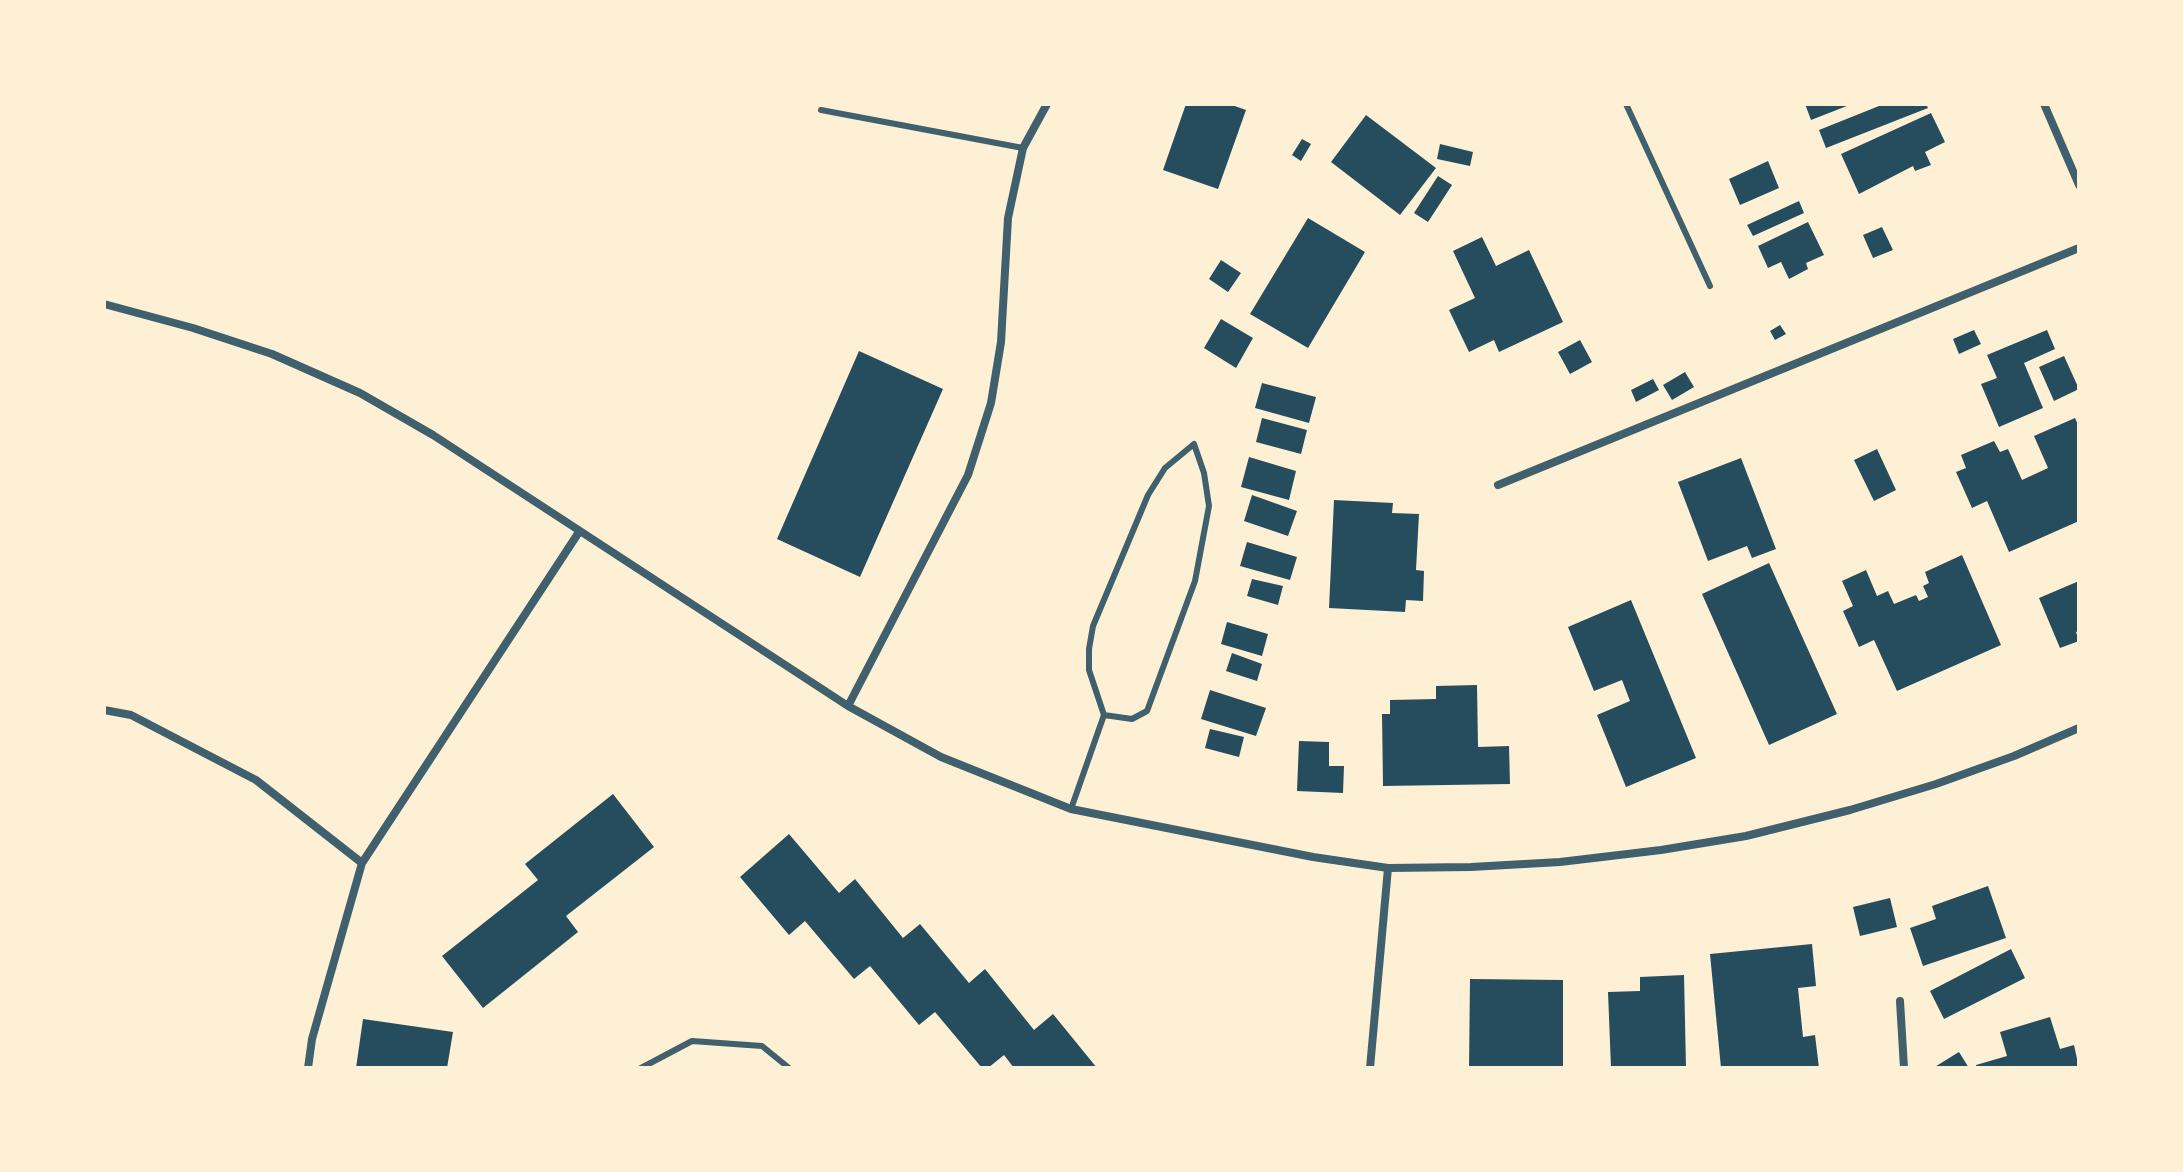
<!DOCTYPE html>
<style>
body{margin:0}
#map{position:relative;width:2183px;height:1172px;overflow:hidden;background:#fdf0d5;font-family:Signika,sans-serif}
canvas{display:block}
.frame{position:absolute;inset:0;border:106px solid #fdf0d5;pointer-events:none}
</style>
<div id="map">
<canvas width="2183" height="1172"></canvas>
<div class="frame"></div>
</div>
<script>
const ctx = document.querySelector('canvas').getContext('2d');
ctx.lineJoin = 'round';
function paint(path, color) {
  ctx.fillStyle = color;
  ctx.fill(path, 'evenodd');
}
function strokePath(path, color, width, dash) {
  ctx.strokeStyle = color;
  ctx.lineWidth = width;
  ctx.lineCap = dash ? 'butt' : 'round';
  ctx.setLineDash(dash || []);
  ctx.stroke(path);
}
paint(new Path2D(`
 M1186,104H1229L1246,110L1218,189L1163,170Z
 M1805,104H1852L1811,120Z
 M1884,104H1926L1928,108L1826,148L1819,130Z
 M1931,113L1945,142L1925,152L1931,165L1915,171L1913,166L1859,194L1841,154Z
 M1366,115L1436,168L1400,215L1331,162Z
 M1302,139L1311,144L1301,161L1292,155Z
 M1440,144L1473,152L1470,166L1437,159Z
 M1768,161L1779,188L1740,205L1729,179Z
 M1438,176L1452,185L1428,222L1414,213Z
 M1799,201L1804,213L1753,236L1747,225Z
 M1308,218L1365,252L1308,348L1250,314Z
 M1808,222L1824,255L1806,263L1808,269L1789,279L1781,262L1768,268L1758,246Z
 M1882,227L1893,250L1873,258L1863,235Z
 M1482,237L1496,266L1529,250L1563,322L1499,352L1494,340L1469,352L1449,310L1475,298L1453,251Z
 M1221,260L1241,273L1228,292L1209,279Z
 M1221,319L1253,338L1236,368L1204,348Z
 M1780,325L1786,334L1775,340L1770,331Z
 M1974,330L1981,344L1959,354L1953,339Z
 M2047,330L2055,349L2024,363L2043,408L1999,427L1981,384L1997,378L1987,355Z
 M1580,340L1592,362L1570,374L1558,352Z
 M859,351L943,389L860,577L777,539Z
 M2064,356L2079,389L2054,401L2039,367Z
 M1685,372L1694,387L1672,400L1663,385Z
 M1653,379L1659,390L1636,402L1631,390Z
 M1262,383L1316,397L1309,423L1255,408Z
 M1262,418L1307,430L1301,454L1256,442Z
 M2075,418L2079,427V521L2009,552L1987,501L1972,508L1956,472L1966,468L1961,455L1994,441L2000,452L2008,449L2022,480L2048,468L2034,436Z
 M1877,449L1896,490L1874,501L1854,460Z
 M1249,457L1296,471L1289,500L1241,487Z
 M1741,458L1776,549L1752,558L1747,546L1708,561L1678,482Z
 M1252,495L1297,511L1288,536L1244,521Z
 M1334,500L1393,503L1392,513L1419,514L1416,570L1424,571L1423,601L1406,600L1405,612L1329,608Z
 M1247,542L1297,557L1290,580L1240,566Z
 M1962,555L2001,645L1897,691L1874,640L1859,647L1843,611L1853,606L1842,581L1866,570L1877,596L1888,591L1894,604L1916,595L1919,601L1928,597L1923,586L1929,583L1925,572Z
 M1769,563L1837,714L1769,745L1702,594Z
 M1252,579L1283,586L1278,605L1247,596Z
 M2079,581V631L2076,632L2079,641L2060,648L2039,598Z
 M1631,600L1696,758L1626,787L1597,715L1630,701L1622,680L1594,691L1568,627Z
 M1227,622L1268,634L1262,656L1221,644Z
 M1232,653L1262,664L1257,681L1226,671Z
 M1477,685L1478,747L1509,746L1510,784L1383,786L1382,714H1390V700L1436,699V686Z
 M1210,690L1266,708L1256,736L1201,719Z
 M1210,729L1244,737L1239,757L1205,748Z
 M1299,741L1329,742V766H1344L1343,793L1297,791Z
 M613,794L654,847L566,916L578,932L483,1008L442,956L538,880L525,864Z
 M789,834L839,893L855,879L903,938L920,924L969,983L985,969L1034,1030L1053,1014L1097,1068H1014L1004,1055L988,1068H982L935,1012L919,1025L870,966L854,979L805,921L789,935L740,877Z
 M1988,886L2006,938L1923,966L1910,928L1936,919L1932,906Z
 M1890,898L1897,927L1860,936L1853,907Z
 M1812,944L1816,986L1798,988L1803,1037L1815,1035L1819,1068H1721L1710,954Z
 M2011,949L2025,978L1944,1019L1930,991Z
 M1684,975L1686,1068H1611L1608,992L1640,991V977Z
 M1470,979L1563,980V1068H1469Z
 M2050,1017L2060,1049L2074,1045L2079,1068H1977L1976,1065L2007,1056L2000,1032Z
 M363,1019L453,1032L447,1068H356Z
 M1959,1052L1969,1068H1933Z`), '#264d5e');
strokePath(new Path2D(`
 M1626,104L1710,286
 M821,110L1023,148
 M1071,809L1104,715L1089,670V649L1093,626L1148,495L1165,468L1194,444L1204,473L1209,506L1195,581L1147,711L1132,719L1104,715
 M641,1068L692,1041L762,1046L789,1068`), '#3f606c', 6);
strokePath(new Path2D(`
 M2044,104L2079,185
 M104,304L193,328L272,354L360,393L433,435L848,706L941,757L1071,809L1313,857L1388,868L1471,867L1560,862L1661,850L1746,836L1850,810L1936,784L2014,756L2079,728
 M1498,485L2079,248
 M848,706L968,475L991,403L1001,342L1008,218L1023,148L1047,104
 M104,710L131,715L256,780L362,863
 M1900,1001L1904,1068
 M308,1068L312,1039L362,863L579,532
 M1370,1068L1388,868`), '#3f606c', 8);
</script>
